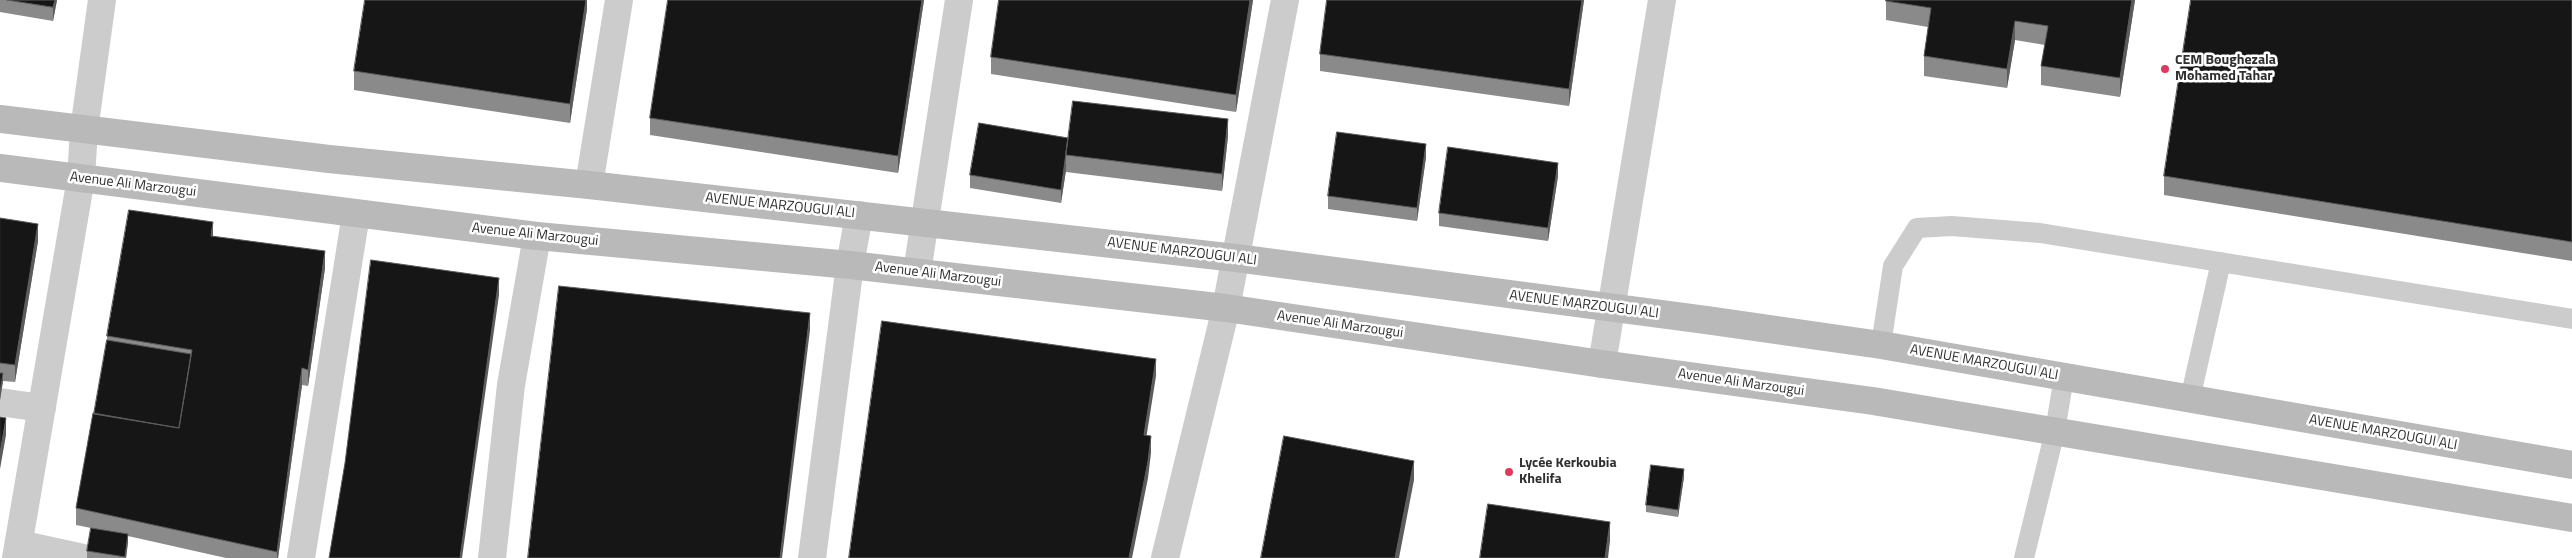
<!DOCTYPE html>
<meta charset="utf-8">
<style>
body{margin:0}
canvas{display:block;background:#fff}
</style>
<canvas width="2572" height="558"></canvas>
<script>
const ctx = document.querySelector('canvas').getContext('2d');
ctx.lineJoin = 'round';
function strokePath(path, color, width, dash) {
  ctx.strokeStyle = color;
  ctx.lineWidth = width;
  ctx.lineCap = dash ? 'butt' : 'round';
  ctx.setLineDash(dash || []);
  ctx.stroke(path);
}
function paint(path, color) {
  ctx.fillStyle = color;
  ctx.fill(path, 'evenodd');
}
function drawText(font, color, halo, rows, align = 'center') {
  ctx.font = font + ' "Titillium Web",sans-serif';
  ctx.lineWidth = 5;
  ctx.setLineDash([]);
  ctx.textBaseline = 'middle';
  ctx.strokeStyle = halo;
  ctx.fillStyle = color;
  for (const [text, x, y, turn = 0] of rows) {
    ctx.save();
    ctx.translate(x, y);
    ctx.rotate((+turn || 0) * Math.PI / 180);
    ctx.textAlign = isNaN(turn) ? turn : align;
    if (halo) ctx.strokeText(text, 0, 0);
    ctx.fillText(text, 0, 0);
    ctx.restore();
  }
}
strokePath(new Path2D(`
 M1881,345L1893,266L1917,228L1952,226L2040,233L2572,319
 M2190,399L2221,262
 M2024,558L2055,431L2064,377`), '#ccc', 20);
strokePath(new Path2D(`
 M589,185L619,0
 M917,272L959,0
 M1602,364L1662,0
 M0,402L42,408
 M19,544L83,558
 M16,558L81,178L84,130L102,0
 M301,558L356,214
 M492,558L511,385L537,236
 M812,558L850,265L859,215
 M1165,558L1226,308L1285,0`), '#ccc', 28);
strokePath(new Path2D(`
 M0,119L329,159L589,185L1236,258L1706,320L1881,345L2572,465
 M0,168L537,236L850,265L1226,308L1602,364L1873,401L2572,518`), '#b9b9b9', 28);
paint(new Path2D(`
 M0,0H57L53,21L0,12Z
 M587,0V9L570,123L354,90V71Z
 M668,0H924L898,173L650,135V118Z
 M999,0H1253L1236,112L991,74V57Z
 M1327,0H1584L1569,106L1320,71V54Z
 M1886,0H2135L2120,97L2041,85V66L2045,45L2015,40L2007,88L1924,76V56L1928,27L1886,20Z
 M2572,0V261L2164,195V176Z
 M1228,136L1222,191L1066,172V170L1061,203L970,188V175L1068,138Z
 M1426,157L1417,221L1328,209V196Z
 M1558,176L1548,241L1439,226V213Z
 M0,218L38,241L15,382L3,381L0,400Z
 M213,236L325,268L308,386L302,385L278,558H226L128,536V542L126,558H87V551L91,528L76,525V508L94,414L107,340V336Z
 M1684,477L1678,517L1646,512V505Z`), '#8a8a8a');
paint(new Path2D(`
 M55,0H57L53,21V7Z
 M586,0H587V9L570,123V104Z
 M922,0H924L898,173V156Z
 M1250,0H1253L1236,112V95Z
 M1582,0H1584L1569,106V89Z
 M2132,0H2135L2120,97V78Z
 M2015,21V40L2007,88V69Z
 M1228,119V136L1222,191V174Z
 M1426,144V157L1417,221V208Z
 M1066,157V170L1061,203V190Z
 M1558,163V176L1548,241V228Z
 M213,222V239L211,236Z
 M38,224V241L15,382V365Z
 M325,251V268L308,386V370Z
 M499,278V295L462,558H460Z
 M810,313V330L782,558H780Z
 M1156,359V376L1144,452V435Z
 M302,368V385L278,558H277V552Z
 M3,373V381L0,400V393Z
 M6,418V435L0,469V453Z
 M1151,436V453L1148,478L1132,558H1129Z
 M1414,461V480L1399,558H1395Z
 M1684,469V477L1678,517V510Z
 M1610,522V541L1608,558H1605Z
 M128,534V542L126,558H125Z`), '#5c5c5c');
const building = new Path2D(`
 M7,0H55L53,7Z
 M365,0H586L570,104L354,71Z
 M668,0H922L898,156L650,118Z
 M999,0H1250L1236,95L991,57Z
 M1327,0H1582L1569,89L1320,54Z
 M1886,0H2132L2120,78L2041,66L2048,26L2015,21L2007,69L1924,56L1931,8L1886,1Z
 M2191,0H2572V242L2164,176Z
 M1073,101L1228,119L1222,174L1066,155Z
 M979,123L1068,138L1061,190L970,175Z
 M1337,132L1426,144L1417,208L1328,196Z
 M1448,147L1558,163L1548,228L1439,213Z
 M129,210L213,222L211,236L325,251L308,370L302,368L277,552L76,508L93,413L179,428L192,350L107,336Z
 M0,218L38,224L15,365L0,363Z
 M371,260L499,278L460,558H329L345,463Z
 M559,286L810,313L780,558H528Z
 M882,321L1156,359L1144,435L1151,436L1148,461L1129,558H849Z
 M107,340L191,354L179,428L94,414Z
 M0,373H3L0,393Z
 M0,417L6,418L0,453Z
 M1284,436L1414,461L1395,558H1261Z
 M1651,465L1684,469L1678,510L1646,505Z
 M1488,504L1610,522L1605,558H1480Z
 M91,528L128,534L125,557L87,551Z`);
paint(building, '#161616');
strokePath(building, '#5c5c5c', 1);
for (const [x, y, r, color] of [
 [2165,69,5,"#df395b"],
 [1509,472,5,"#df395b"]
]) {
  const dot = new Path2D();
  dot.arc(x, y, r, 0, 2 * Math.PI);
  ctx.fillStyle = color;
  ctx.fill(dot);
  strokePath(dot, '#fff', 2);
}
drawText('bold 14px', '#2f2f2f', '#fff', [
 ["CEM Boughezala",2175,61],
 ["Mohamed Tahar",2175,77],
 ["Lycée Kerkoubia",1519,464],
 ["Khelifa",1519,480]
], 'left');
drawText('14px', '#2f2f2f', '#fff', [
 ["Avenue Ali Marzougui",133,185,7],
 ["AVENUE MARZOUGUI ALI",780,206,6],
 ["Avenue Ali Marzougui",535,235,6],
 ["AVENUE MARZOUGUI ALI",1182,252,7],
 ["Avenue Ali Marzougui",938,275,7],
 ["AVENUE MARZOUGUI ALI",1584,305,7],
 ["Avenue Ali Marzougui",1340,325,8],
 ["AVENUE MARZOUGUI ALI",1984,363,10],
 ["Avenue Ali Marzougui",1741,383,8],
 ["AVENUE MARZOUGUI ALI",2383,433,10]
]);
</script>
